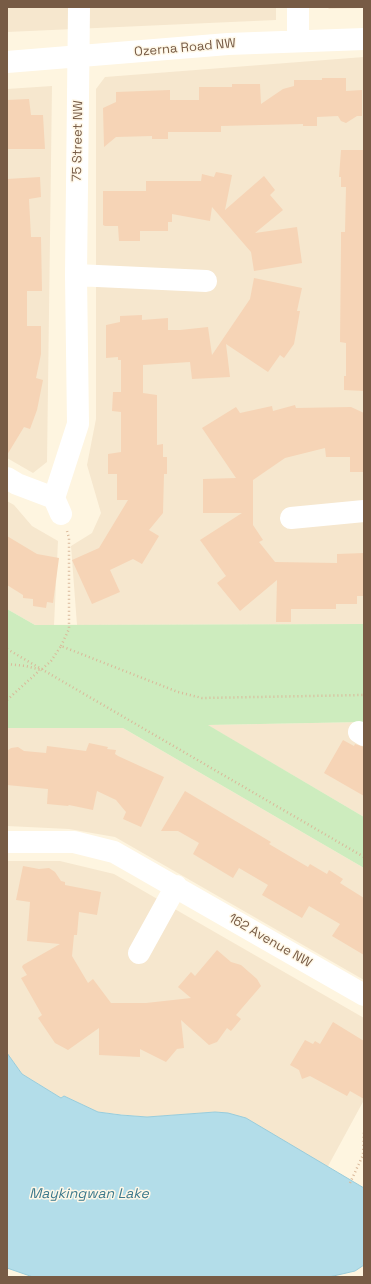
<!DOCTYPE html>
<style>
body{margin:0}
#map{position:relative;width:371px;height:1284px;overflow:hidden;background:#fef5e0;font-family:"Space Grotesk",sans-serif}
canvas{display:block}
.frame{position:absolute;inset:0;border:8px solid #775b45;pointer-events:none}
</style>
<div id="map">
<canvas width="371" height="1284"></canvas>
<div class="frame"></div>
</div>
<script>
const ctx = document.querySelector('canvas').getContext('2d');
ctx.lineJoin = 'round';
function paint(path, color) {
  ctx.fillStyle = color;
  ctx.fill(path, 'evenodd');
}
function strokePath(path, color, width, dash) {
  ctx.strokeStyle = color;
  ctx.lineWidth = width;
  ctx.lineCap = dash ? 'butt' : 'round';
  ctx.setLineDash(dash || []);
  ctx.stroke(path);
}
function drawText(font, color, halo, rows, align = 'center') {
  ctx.font = font + ' "Space Grotesk",sans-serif';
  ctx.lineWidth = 3;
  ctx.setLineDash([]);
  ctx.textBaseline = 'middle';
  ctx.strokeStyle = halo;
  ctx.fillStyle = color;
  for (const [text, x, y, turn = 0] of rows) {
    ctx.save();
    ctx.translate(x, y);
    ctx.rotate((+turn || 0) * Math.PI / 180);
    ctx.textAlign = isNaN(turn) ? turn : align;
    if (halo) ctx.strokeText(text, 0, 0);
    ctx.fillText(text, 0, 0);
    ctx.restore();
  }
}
paint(new Path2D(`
 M7,7H276V20L7,32Z
 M327,7H364V8L329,9Z
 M364,57V624L77,625L71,546L92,533L101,513L87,465L96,419V89L105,77Z
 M52,86L47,462L33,473L7,458V89Z
 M7,501L14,505L32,526L58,541L54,625H35L7,609Z
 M364,722V817L207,725Z
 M7,728H123L364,868V980L115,837L69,829L7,826Z
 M7,861H60L114,874L364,1018V1100L327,1168L246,1118L215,1112L147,1117L98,1112L64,1096L61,1098L22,1074L7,1053Z`), '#f6e7ce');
paint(new Path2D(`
 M7,609L35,625L364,624V722L208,725L364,817V868L123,728H7Z`), '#cdecbe');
const water = new Path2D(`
 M7,1053L22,1074L61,1098L64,1096L98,1112L121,1115L147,1117L215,1112L228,1113L246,1118L364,1188V1265L355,1271L329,1277H33L7,1268Z`);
paint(water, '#b3dde9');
strokePath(water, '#99ccdb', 1);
paint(new Path2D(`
 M322,78H346V91L362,90V116H357L346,123L341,121L338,116L317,117V126H303V124L221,126V132H168V139H152V136L116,137L104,147L103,108L116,102V92L170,90V100H199V87H232V84H260L261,104L283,89L294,86V80H322Z
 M29,99L31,115H43L45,149H7V100Z
 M341,150H364V391L344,390V376H346V343L340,342L341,245V232H345L346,187H341V177H339Z
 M216,172L232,175L225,210L264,176L275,190L270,195L283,210L255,233L297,227L302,263L254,271L251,252L212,207L210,221L172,214V222H168V231H140V241H119L118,226H105L103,225V191H146V181H201L202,174L214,177Z
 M40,177L41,197L29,199L31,237H41L42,291H27V326H41V354L36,378L43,380L37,410L30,429L24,427L7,455V179Z
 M254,278L302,288L297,311H300L294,344L284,358L280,355L268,372L226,344L230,377L192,379L190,362L143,365V393L157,395V445L163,444V457H167V474H164L163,513L149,530L159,536L142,564L133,559L110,570L120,592L92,604L72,560L99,548L128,500H117V474H108V454L121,452V412L112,411L113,392H121V360H118V357L106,358V325L120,322V316L142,315V320L168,318V330H180L208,327L212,355L250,299Z
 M295,405L296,408L351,407L364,413V472H350V457H326L325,448L285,458L253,480V525L263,540L259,542L275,562L337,563V554L364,553V596H357V604H336V609H291V622H276L277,580L240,611L217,583L226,576L200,540L242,513H203V479L236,478L202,428L236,407L240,413L272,406L273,411Z
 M7,536L37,554L59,558L53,603L47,602L46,608L33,606V599L23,598V595L7,585Z
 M343,740L354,746L355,744L364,747V796L324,773Z
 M89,743L108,747L107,749L116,750L115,754L118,756L164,777L141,827L123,819L126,812L116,800L97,791L93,810L69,805L68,806L47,804L48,789L7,785V751L11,748L18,747L24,751L46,753L47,746L86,751Z
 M185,791L271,842L269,844L308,867L310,864L327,874L329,870L343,879L340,883L364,898V955L332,936L340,924L309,906L302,918L262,895L268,885L239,868L233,878L193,854L199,843L178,831H161Z
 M23,866L39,869L49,868L55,872L61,881L65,882V885L101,892L97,915L79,912L77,935H74L72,956L88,983L93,979L111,1003H146L191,998L178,987L191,972L195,976L217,950L231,962L241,965L257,979L261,986L236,1015L241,1019L231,1031L227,1028L217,1042L209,1045L181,1020L184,1048L177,1049L166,1062L140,1049V1057L99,1055V1028L68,1050L55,1043L38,1018L42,1015L21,978L27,975L22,967L23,965L60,944L27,941L30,902L16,900Z
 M333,1022L364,1041V1099L350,1091L347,1096L310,1076L302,1079L299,1070L290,1065L305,1040L313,1044L315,1041L320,1044Z`), '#f6d4b6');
strokePath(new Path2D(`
 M61,646L69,629V538L67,531
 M7,649L364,857
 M7,664L26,666L41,670L51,661L61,646L178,692L202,698L364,695
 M7,700L40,670
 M350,1183L363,1155L364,1130`), '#dab899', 2.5, [1, 3]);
strokePath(new Path2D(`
 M298,41V7
 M7,62L228,44L364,39
 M76,275L206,281
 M7,478L17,484L54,498
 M61,514L54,498L78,424L76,275L79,7
 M291,518L364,511
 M359,732L364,735
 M7,842H74L114,852L364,995
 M139,953L176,886`), '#fff', 22);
drawText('13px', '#775b45', '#fff8e8', [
 ["Ozerna Road NW",185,48,-5],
 ["75 Street NW",78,141,-89],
 ["162 Avenue NW",270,941,30]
]);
drawText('italic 14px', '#3d798c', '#fff8e8', [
 ["Maykingwan Lake",89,1194]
]);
</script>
